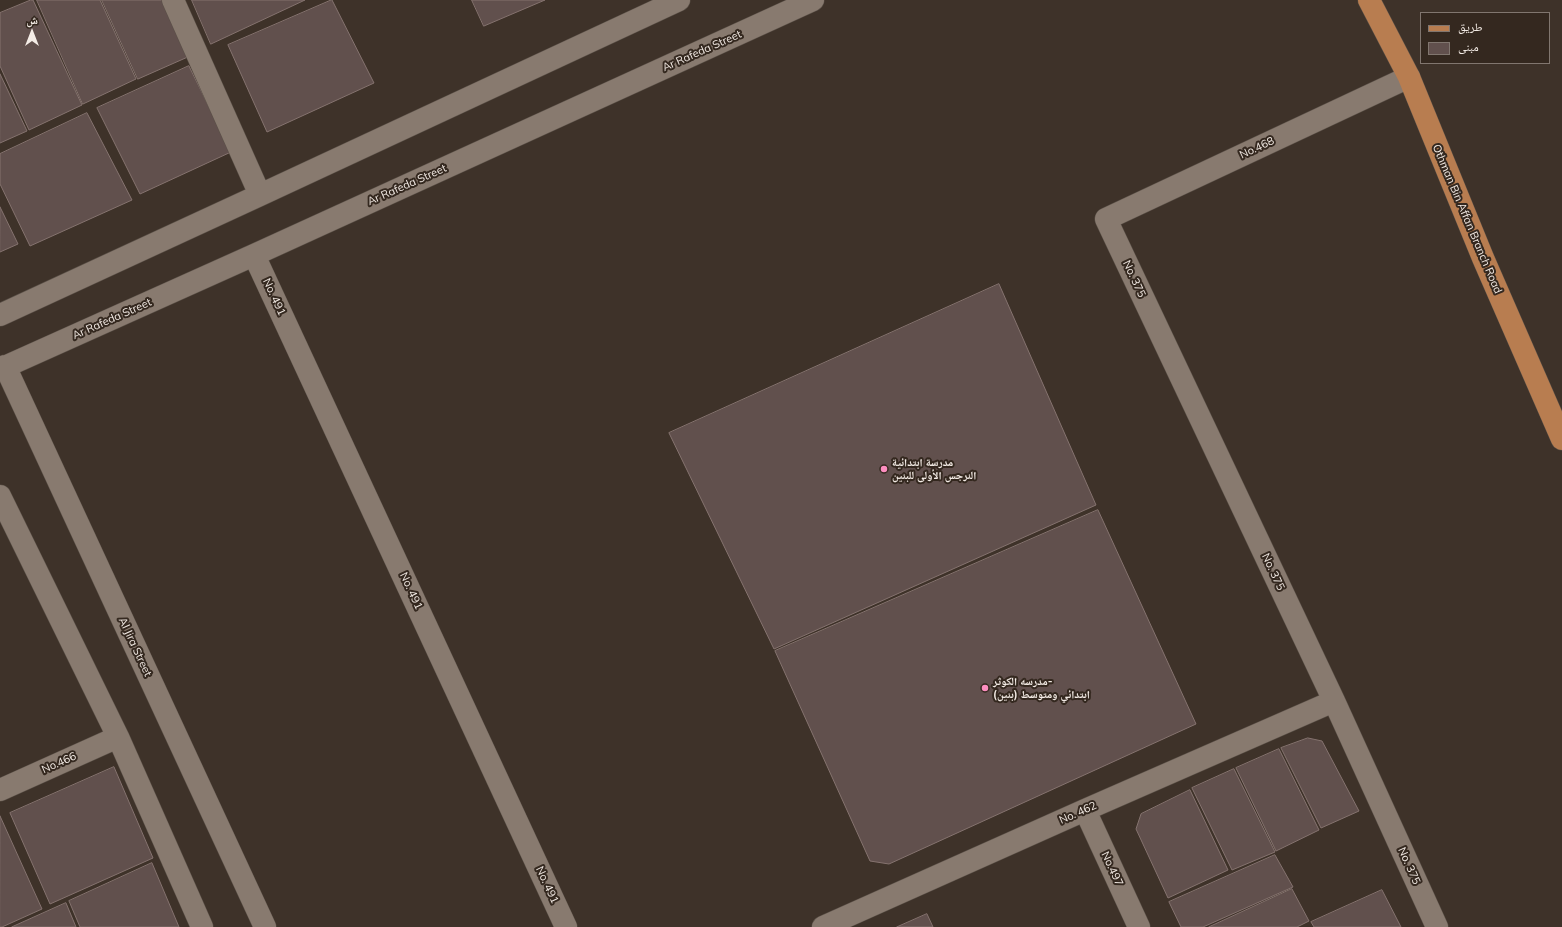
<!DOCTYPE html>
<meta charset="utf-8">
<style>
body{margin:0}
#map{position:relative;width:1562px;height:927px;overflow:hidden;background:#3e3229;font-family:Mulish,"Noto Naskh Arabic",sans-serif}
canvas{display:block}
.legend{position:absolute;left:1420px;top:12px;width:130px;height:52px;box-sizing:border-box;background:#34281f;border:1px solid #81766f;margin:0;padding:5px 7px;list-style:none;font-size:12px;color:#f4ece6}
.legend li{display:flex;align-items:center;gap:8px;height:20px}
.legend b{width:20px;border:1px solid #81766f}
.north{position:absolute;left:12px;top:12px;width:40px;height:40px;-webkit-text-stroke:3px #34281f;paint-order:stroke;rotate:0deg;font-size:11px;font-weight:700;line-height:16px;text-align:center;color:#f4ece6}
.north::after{content:'';display:block;margin:auto;width:14px;height:18px;background:#f4ece6;clip-path:polygon(50% 0,100% 100%,50% 72%,0 100%)}
</style>
<div id="map">
<canvas width="1562" height="927"></canvas>
<ul class="legend">
<li><b style="height:5px;background:#b87d50"></b>طريق</li>
<li><b style="height:11px;background:#61504d"></b>مبنى</li>
</ul>
<div class="north">ش</div>
</div>
<script>
const ctx = document.querySelector('canvas').getContext('2d');
ctx.lineJoin = 'round';
function paint(path, color) {
  ctx.fillStyle = color;
  ctx.fill(path, 'evenodd');
}
function strokePath(path, color, width, dash) {
  ctx.strokeStyle = color;
  ctx.lineWidth = width;
  ctx.lineCap = dash ? 'butt' : 'round';
  ctx.setLineDash(dash || []);
  ctx.stroke(path);
}
function drawText(font, color, halo, rows, align = 'center') {
  ctx.font = font + ' Mulish,"Noto Naskh Arabic",sans-serif';
  ctx.lineWidth = 4;
  ctx.setLineDash([]);
  ctx.textBaseline = 'middle';
  ctx.strokeStyle = halo;
  ctx.fillStyle = color;
  for (const [text, x, y, turn = 0] of rows) {
    ctx.save();
    ctx.translate(x, y);
    ctx.rotate((+turn || 0) * Math.PI / 180);
    ctx.textAlign = isNaN(turn) ? turn : align;
    if (halo) ctx.strokeText(text, 0, 0);
    ctx.fillText(text, 0, 0);
    ctx.restore();
  }
}
const building = new Path2D(`
 M31,0H33L82,105L29,130L0,66V13Z
 M37,0H100L136,79L83,104Z
 M102,0H165L190,56L138,79Z
 M192,0H305L211,44Z
 M332,0L374,83L267,132L228,45Z
 M472,0H545L484,26Z
 M189,66L231,152L140,194L97,108Z
 M0,74L27,131L0,143Z
 M87,113L132,200L30,246L0,184V154Z
 M0,207L18,244L0,252Z
 M999,284L1096,505L774,649L669,433Z
 M1098,510L1196,724L889,864L870,861L775,651Z
 M1308,738L1322,741L1359,811L1321,828L1281,748Z
 M1279,749L1319,830L1276,851L1236,768Z
 M114,767L153,858L50,904L10,813Z
 M1234,769L1275,852L1232,870L1192,788Z
 M1190,790L1228,870L1168,898L1136,829L1141,814Z
 M0,816L42,909L2,927H0Z
 M1275,855L1293,887L1203,927H1181L1169,902Z
 M152,863L179,927H80L69,901Z
 M1292,889L1309,921L1297,927H1209Z
 M1382,890L1401,927H1314L1311,922Z
 M66,903L76,927H12Z
 M927,914L933,927H897Z`);
paint(building, '#61504d');
strokePath(building, '#85736f', 1);
const minor = new Path2D(`
 M173,0L260,195
 M1409,77L1106,219L1334,701L1437,927
 M254,255L566,927
 M0,315L260,195L679,0
 M5,366L265,927
 M0,369L254,255L813,0
 M0,496L118,737L202,927
 M0,790L118,737
 M1085,810L1139,927
 M823,927L1085,810L1334,701`);
const major = new Path2D(`
 M1369,0L1409,77L1483,258L1562,439`);
strokePath(minor, '#5b5148', 23);
strokePath(major, '#5b5148', 23);
strokePath(minor, '#887a6f', 22);
strokePath(major, '#b87d50', 22);
for (const [x, y, r, color] of [
 [884,469,4,"#fd8ec0"],
 [985,688,4,"#fd8ec0"]
]) {
  const dot = new Path2D();
  dot.arc(x, y, r, 0, 2 * Math.PI);
  ctx.fillStyle = color;
  ctx.fill(dot);
  strokePath(dot, '#34281f', 1.5);
}
drawText('11px', '#f4ece6', '#34281f', [
 ["Ar Rafeda Street",702,51,-24],
 ["No.468",1257,148,-25],
 ["Ar Rafeda Street",407,185,-24],
 ["Othman Bin Affan Branch Road",1467,219,67],
 ["No. 375",1134,279,65],
 ["No. 491",274,297,65],
 ["Ar Rafeda Street",112,319,-24],
 ["No. 375",1273,572,65],
 ["No. 491",411,591,65],
 ["Al Jira Street",135,647,65],
 ["No.466",59,763,-24],
 ["No. 462",1078,813,-24],
 ["No. 375",1409,866,66],
 ["No.497",1112,869,65],
 ["No. 491",547,885,65]
]);
drawText('bold 11px', '#f4ece6', '#34281f', [
 ["مدرسة ابتدائية",892,463],
 ["النرجس الأولى للبنين",892,476],
 ["مدرسه الكوثر-",993,682],
 ["ابتدائي ومتوسط (بنين)",993,695]
], 'left');
</script>
